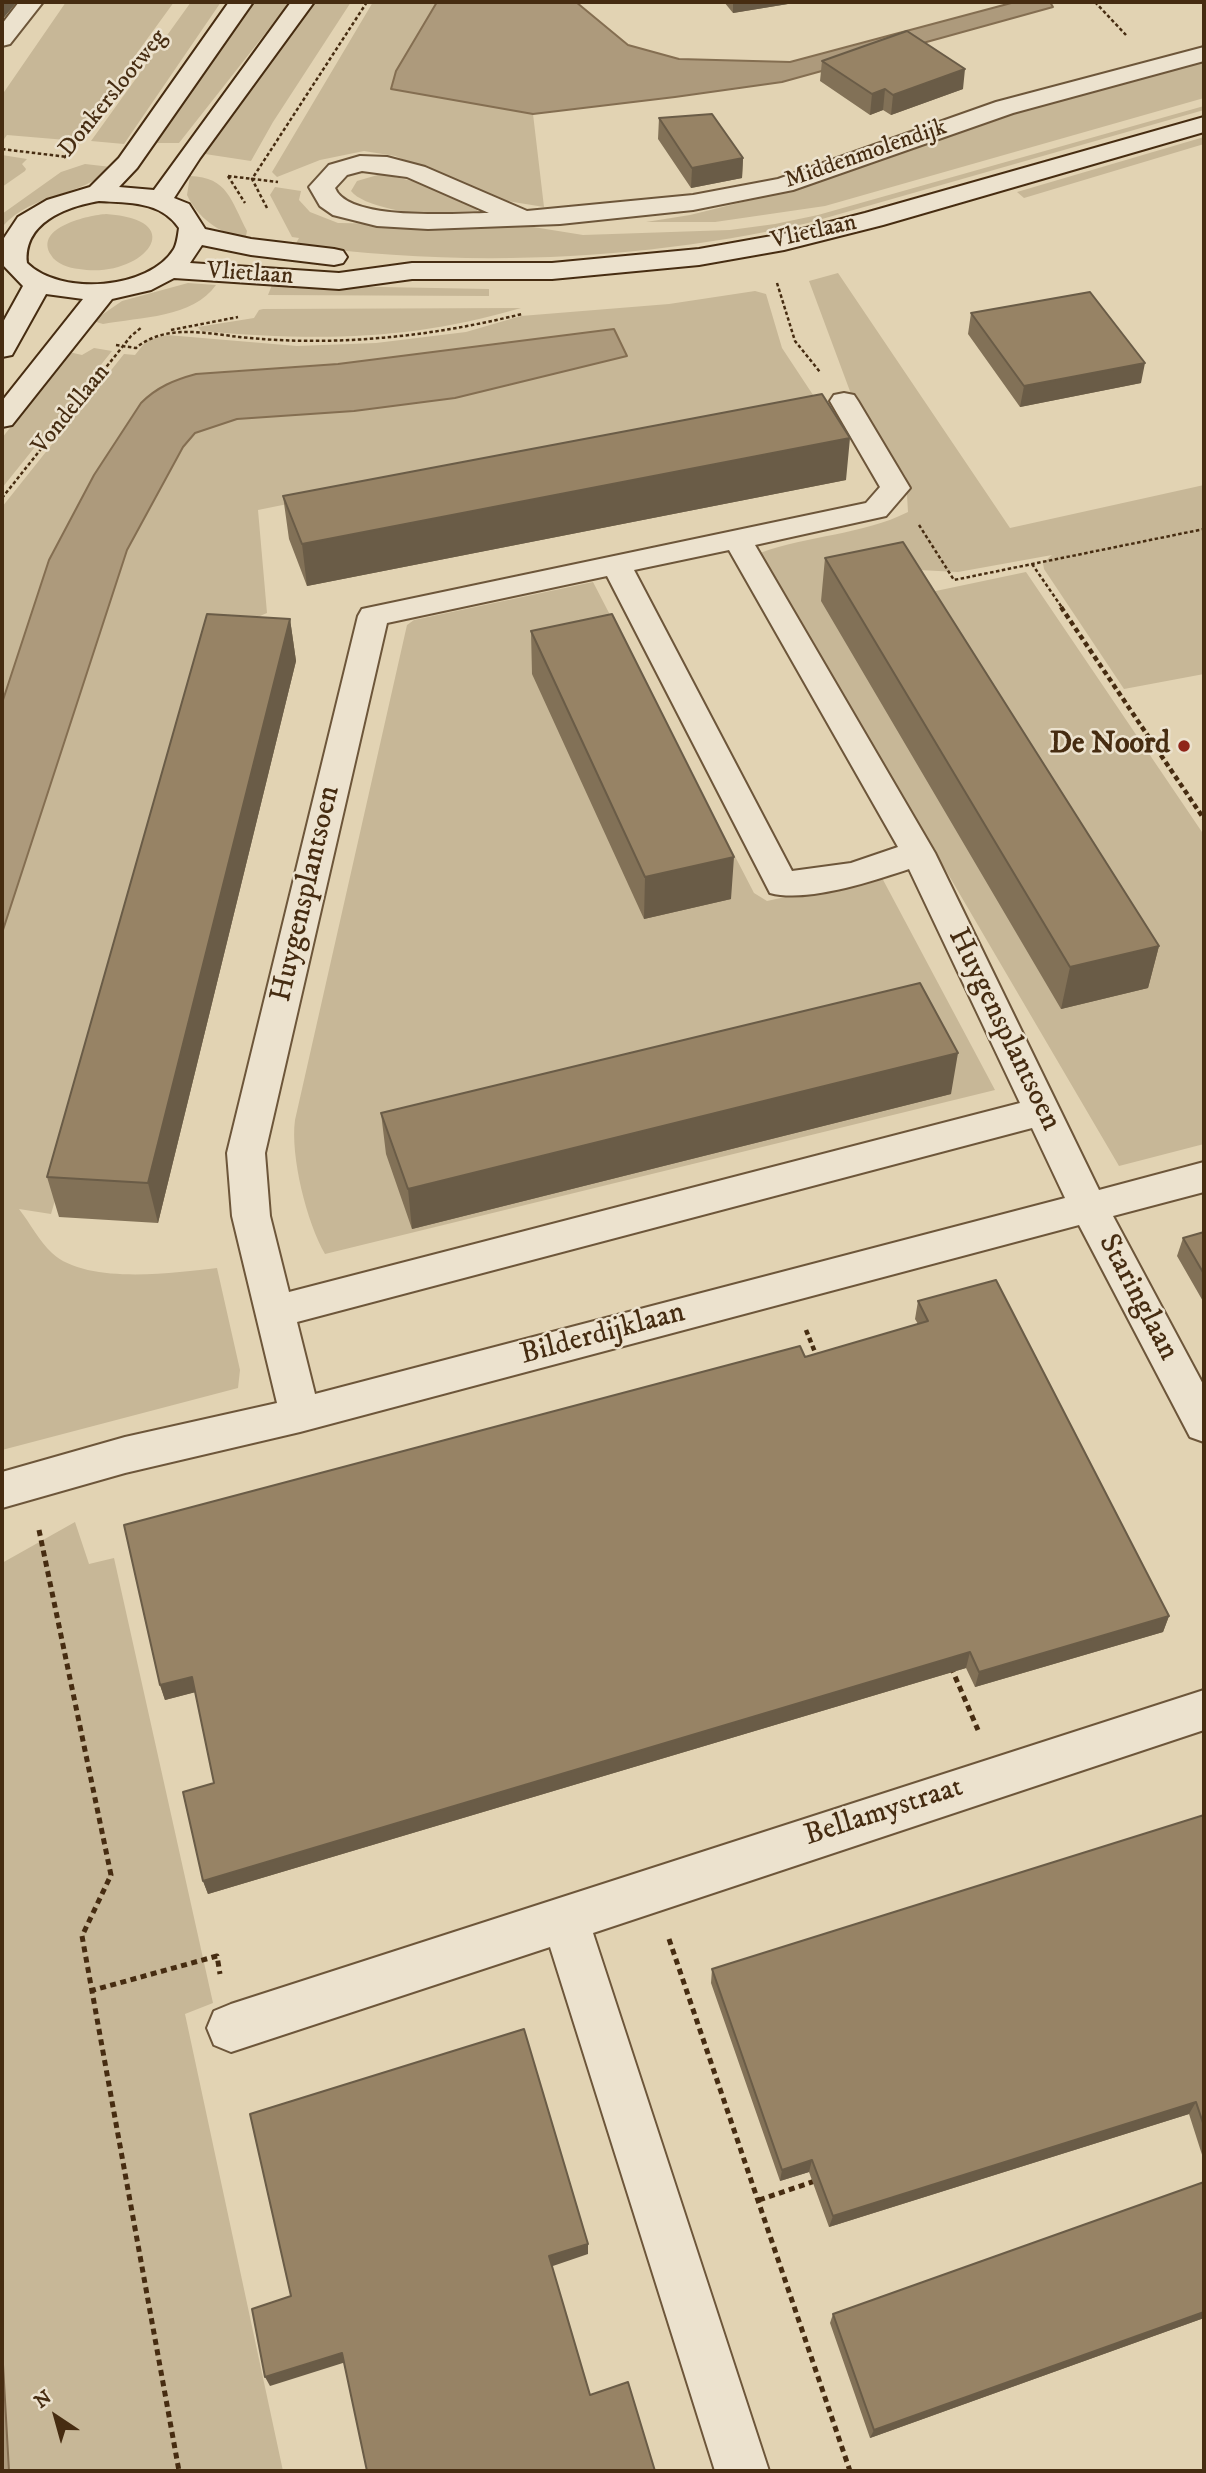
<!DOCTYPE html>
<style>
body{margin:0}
#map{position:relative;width:1206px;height:2473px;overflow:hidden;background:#e2d3b3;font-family:"IM FELL DW Pica",serif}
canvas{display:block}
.frame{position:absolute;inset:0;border:4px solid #462c11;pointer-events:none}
.north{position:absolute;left:21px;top:2382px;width:70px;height:70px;-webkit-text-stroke:5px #ece2ce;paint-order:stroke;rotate:324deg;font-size:19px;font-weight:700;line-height:28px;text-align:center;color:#462c11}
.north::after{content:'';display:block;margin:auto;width:24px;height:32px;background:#462c11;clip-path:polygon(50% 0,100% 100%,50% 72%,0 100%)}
</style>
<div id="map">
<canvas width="1206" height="2473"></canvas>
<div class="frame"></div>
<div class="north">N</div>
</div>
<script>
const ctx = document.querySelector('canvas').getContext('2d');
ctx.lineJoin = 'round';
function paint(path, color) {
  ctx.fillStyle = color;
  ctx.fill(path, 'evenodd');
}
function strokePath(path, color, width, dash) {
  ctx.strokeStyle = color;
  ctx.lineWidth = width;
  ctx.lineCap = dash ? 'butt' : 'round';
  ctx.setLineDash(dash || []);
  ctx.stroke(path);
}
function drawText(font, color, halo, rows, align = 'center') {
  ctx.font = font + ' "IM FELL DW Pica",serif';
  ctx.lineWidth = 5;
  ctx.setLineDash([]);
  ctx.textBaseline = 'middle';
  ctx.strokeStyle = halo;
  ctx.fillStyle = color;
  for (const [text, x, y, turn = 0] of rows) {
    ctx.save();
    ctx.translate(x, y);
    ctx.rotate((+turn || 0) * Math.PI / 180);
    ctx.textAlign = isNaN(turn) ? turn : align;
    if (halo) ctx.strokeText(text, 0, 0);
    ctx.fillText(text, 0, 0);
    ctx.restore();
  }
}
paint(new Path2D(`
 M66,2H174L76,137L66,140L7,135L2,142V95Z
 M191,2H221L124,144L91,141Z
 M248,2H290L179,143H157L154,141Z
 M312,2H351L273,122L251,161L205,154L214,133Z
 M373,2H437L396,71L391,89L533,114L544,207L501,200L395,156L364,151L320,160L277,177L272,172Z
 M1204,58V98L825,206L715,222H646L690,215L775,194L935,133L1145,72Z
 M1204,106V110L808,223C640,261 465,268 295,245L299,238L292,237L270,195L275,187L301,191L299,200L310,212L338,223L527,226L583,235L730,230L775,224L818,215Z
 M1204,137V144L1024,198L1017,192Z
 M2,155L27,159L22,164L26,169L25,171L2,187Z
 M85,164L111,167C82,198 34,191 2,227V214L61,172Z
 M381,174L417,182L478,208L477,211C455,221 367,212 351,191L357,181Z
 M190,176C228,177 231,201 247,231L246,236C222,237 197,217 187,195Z
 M106,214C194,220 141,280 79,269C69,268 56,264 51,255C33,227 90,215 106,214Z
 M838,273L1010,528L1204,485V674L1124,689L1044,569L1043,563L1052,555L958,572L919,570L931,592L1026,572L1204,835V1144L1119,1166L760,553C809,535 862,535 908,512L906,477L854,402L809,281Z
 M188,283L216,285C193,318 140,317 103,324L93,321L122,301Z
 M272,285L489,289V296L268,295Z
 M755,291L766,294L782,348L819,404L775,405L258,510L267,613L234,627L213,656L51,1214L19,1209C30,1223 39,1241 52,1253C86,1285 174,1273 217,1268L240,1370L238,1388L2,1450V933L127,550L183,447L195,433L237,419L354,411L455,398L627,356L245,370C206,373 170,374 141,403L94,475L50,560L2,703V507L124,354L135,355L147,340L167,335L297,346L376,343L466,332L521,316L669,304Z
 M521,308C409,341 315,341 201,331L198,327L254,318L259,310L263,309Z
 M94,348L112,351L2,488V438L69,352L82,355Z
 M593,582L754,893L767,901L881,876L995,1090L325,1254C307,1223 290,1156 295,1120L407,625L414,620Z
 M75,1522L89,1564L114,1558L213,2003L185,2014L283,2471H9L2,2347V1563Z`), '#c7b797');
const water = new Path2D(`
 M437,2H576L628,45L679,59L790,62L1015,2H1050L1053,7L782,82L675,97L533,114L391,89L396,71Z
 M614,329L627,356L455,398L354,411L237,419L195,433L183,447L127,550L2,933V703L49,560L94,475L141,403C157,387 174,380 196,374L338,364Z
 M2,2347L9,2471H2Z`);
paint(water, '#ad9a7c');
strokePath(water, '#846e51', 2);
const street = new Path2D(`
 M19,2H43L10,44L2,46V24Z
 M1204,47V61L1013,113L793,190L693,210L560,224L428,229L377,226L333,215L320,206L309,187L329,165L360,156L387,157L425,167L527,211L693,195L778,179L996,102ZM362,171L407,177L489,213C458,213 348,222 335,188L347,175Z
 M844,393L854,395L858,401L910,488L886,516L755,545L935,853L1099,1190L1204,1162V1192L1113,1216L1204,1386V1442L1190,1437L1079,1225L300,1432L125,1473L2,1508V1472L125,1437L277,1403L232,1216L227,1153L358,616L362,609L866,503L880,487L830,401L834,395ZM729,550L898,847L851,863L792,871L634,570ZM607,576L770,893C807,903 873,881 909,869L1020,1103L289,1292L270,1216L265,1153L387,623ZM1032,1128L1065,1198L315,1394L297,1322Z
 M1204,1690V1730L593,1933L769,2471H715L550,1947L231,2052L214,2045L207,2028L214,2011L231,2004Z`);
const secondary = new Path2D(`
 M229,2H253L137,168L119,187L154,190L291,2H314L200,158L174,198L189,204L205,229L251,239L334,249L343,251L347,257L343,263L334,265L251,255L202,245L190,263L339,273L412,263H552L699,249L783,234L865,213L1204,117V132L883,225L784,250L699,265L552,279H412L339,289L174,278L151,290L112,299L12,425L2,427V401L83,299L46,294L12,355L2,357V324L23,286L2,264V241L18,217L47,200L90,187L119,158ZM99,201C129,203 161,201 179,228C178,235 177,244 174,249C149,290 60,296 27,263C23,223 65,207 99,201Z`);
strokePath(street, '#6d563a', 4);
strokePath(secondary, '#462c11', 4);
strokePath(new Path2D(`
 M1095,2L1126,35
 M2,149L67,157
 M64,158L123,91
 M228,176L278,182
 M228,176L245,203
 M267,208L252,179L367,2
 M777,283L795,341L820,372
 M171,330L238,317
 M116,345L136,348C164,324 206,333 239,337C335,347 429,337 522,314
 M2,498L131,336L142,327
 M919,525L954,580L1204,529
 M1032,564L1063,609`), '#462c11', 2.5, [3.5, 2.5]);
strokePath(new Path2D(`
 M1061,607L1204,819
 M806,1330L817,1357`), '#462c11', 4.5, [5, 3.5]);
strokePath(new Path2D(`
 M39,1530L111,1875L82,1936L179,2471
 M951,1667L978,1730
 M669,1939L850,2471
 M90,1991L217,1956L220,1974
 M759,2200L818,2180`), '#462c11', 5, [6, 4.5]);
paint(street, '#ece2ce');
paint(secondary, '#ece2ce');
paint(new Path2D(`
 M724,2H800L733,13Z
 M822,61L963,89L891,115L883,110L870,115L820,81Z
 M659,118L743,158L742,178L691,188L658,139Z
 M971,313L1141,383L1020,407L968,334Z
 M846,480L307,586L289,539L283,496Z
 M825,558L1159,946L1148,988L1061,1009L821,601Z
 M290,619L296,661L158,1223L59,1217L47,1177Z
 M531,631L731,899L644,919L532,674Z
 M951,1094L412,1229L386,1154L381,1113Z
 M1204,1232V1303L1177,1256L1183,1238Z
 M918,1301L1169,1616L1163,1632L975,1687L966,1668L208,1894L203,1881L214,1783L195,1692L165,1700L160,1685L805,1357L918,1324L915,1319Z
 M1204,1815V2161L1189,2114L829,2227L809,2172L780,2181L711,1983L712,1969Z
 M1204,2182V2318L870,2438L830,2323L833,2314Z`), '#827157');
paint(new Path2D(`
 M4,2H17L2,20V4Z
 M733,2H800L733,13Z
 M965,69L963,89L891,115L893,95Z
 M885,89L883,110L870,115L872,94Z
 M743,158L742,178L691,188L692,168Z
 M1145,363L1141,383L1020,407L1024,386Z
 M850,438L846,480L307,586L302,544Z
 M290,619L296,661L158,1223L148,1183Z
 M734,857L731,899L644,919L645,877Z
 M1159,946L1148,988L1061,1009L1070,967Z
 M958,1053L951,1094L412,1229L408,1189Z
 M1169,1616L1163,1632L975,1687L979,1672Z
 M970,1652L966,1668L208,1894L203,1881Z
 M192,1677L196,1692L165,1700L160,1685Z
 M1196,2102L1189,2114L829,2227L833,2216Z
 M812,2160L809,2172L780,2181L782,2170Z
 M588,2244V2254L550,2267L549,2256Z
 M1204,2312V2318L870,2438L874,2430Z
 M342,2353L346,2362L270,2386L265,2377Z`), '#6a5c47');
const building = new Path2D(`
 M907,31L965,69L893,95L885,89L872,94L822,61Z
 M712,114L743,158L692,168L659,118Z
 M1090,292L1145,363L1024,386L971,313Z
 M822,394L850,438L302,544L283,496Z
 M903,542L1159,946L1070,967L825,558Z
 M207,614L290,619L148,1183L47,1177Z
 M612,614L734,857L645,877L531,631Z
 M920,983L958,1053L408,1189L381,1113Z
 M1204,1232V1274L1183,1238Z
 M996,1280L1169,1616L979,1672L970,1652L203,1881L183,1792L214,1783L192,1677L160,1685L124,1525L800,1346L805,1357L928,1321L918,1301Z
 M1204,1815V2126L1196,2102L833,2216L812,2160L782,2170L712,1969Z
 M524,2029L588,2244L549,2256L590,2395L628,2382L655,2471H367L342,2353L265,2377L252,2309L291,2296L250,2114Z
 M1204,2182V2312L874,2430L833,2314Z`);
paint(building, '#978365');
strokePath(building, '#6a5c47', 2);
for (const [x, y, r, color] of [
 [1184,746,7,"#8f2418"]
]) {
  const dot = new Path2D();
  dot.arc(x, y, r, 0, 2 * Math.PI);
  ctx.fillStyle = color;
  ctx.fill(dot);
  strokePath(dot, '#ece2ce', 2.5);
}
drawText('24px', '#462c11', '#ece2ce', [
 ["Donkerslootweg",114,94,-51],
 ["Middenmolendijk",866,155,-19],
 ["Vlietlaan",814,233,-13],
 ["Vlietlaan",250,275,4],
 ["Vondellaan",72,410,-51]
]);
drawText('bold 30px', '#462c11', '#ece2ce', [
 ["De Noord",1170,746]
], 'right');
drawText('30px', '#462c11', '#ece2ce', [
 ["Huygensplantsoen",307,894,-77],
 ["Huygensplantsoen",1003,1030,64],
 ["Staringlaan",1137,1298,62],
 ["Bilderdijklaan",603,1335,-15],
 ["Bellamystraat",884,1813,-18]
]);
</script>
